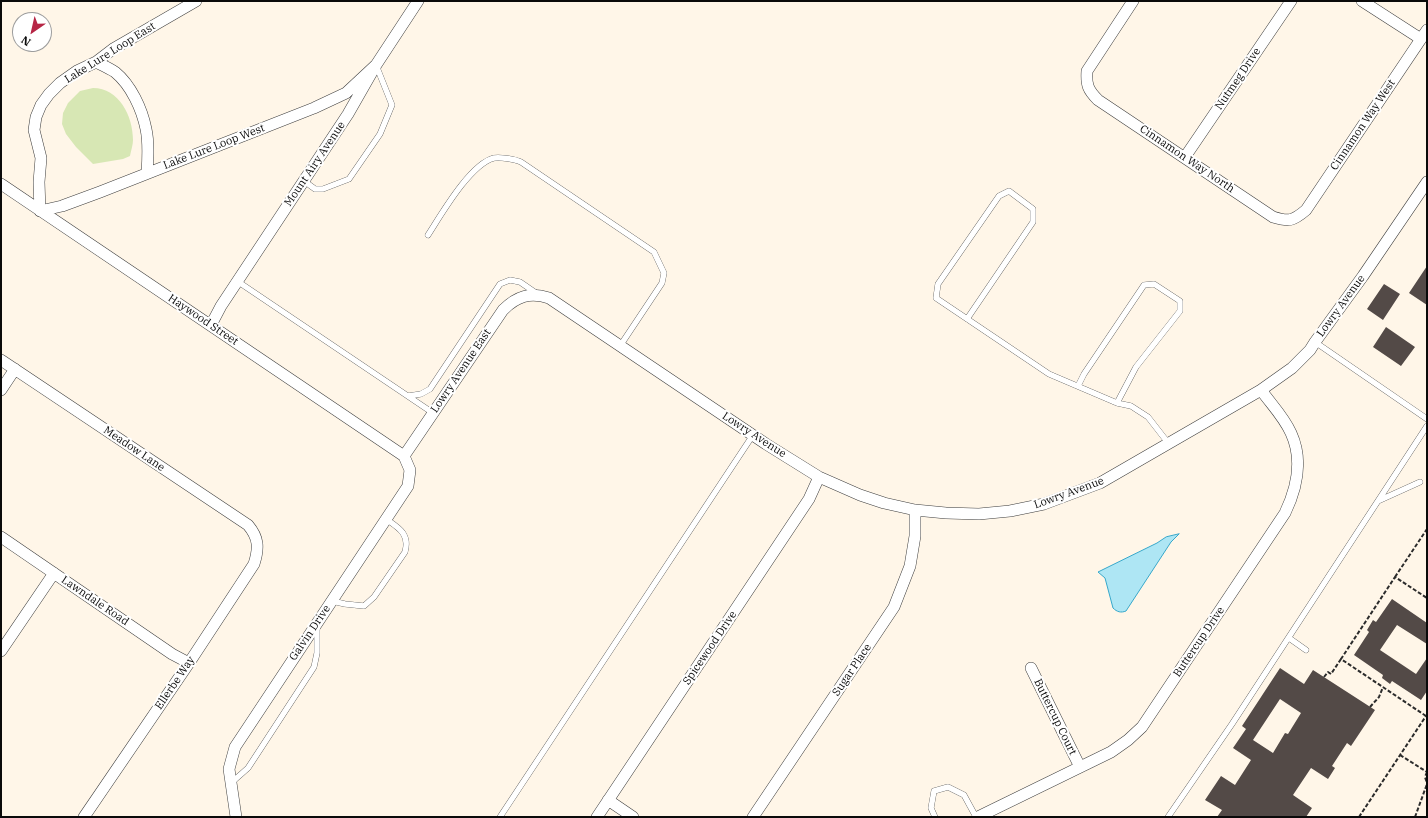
<!DOCTYPE html>
<style>
body{margin:0}
#map{position:relative;width:1428px;height:818px;overflow:hidden;background:#fff6e8;font-family:"IBM Plex Serif",serif}
canvas{display:block}
.frame{position:absolute;inset:0;border:2px solid #0a0a0a;pointer-events:none}
.north{position:absolute;left:12px;top:12px;width:40px;height:40px;box-sizing:border-box;background:#fff;border:1px solid #9d9d9d;border-radius:50%;rotate:214deg;font-size:11px;font-weight:700;line-height:16px;text-align:center;color:#0a0a0a}
.north::after{content:'';display:block;margin:auto;width:14px;height:18px;background:#b62645;clip-path:polygon(50% 0,100% 100%,50% 72%,0 100%)}
</style>
<div id="map">
<canvas width="1428" height="818"></canvas>
<div class="frame"></div>
<div class="north">N</div>
</div>
<script>
const ctx = document.querySelector('canvas').getContext('2d');
ctx.lineJoin = 'round';
function paint(path, color) {
  ctx.fillStyle = color;
  ctx.fill(path, 'evenodd');
}
function strokePath(path, color, width, dash) {
  ctx.strokeStyle = color;
  ctx.lineWidth = width;
  ctx.lineCap = dash ? 'butt' : 'round';
  ctx.setLineDash(dash || []);
  ctx.stroke(path);
}
function drawText(font, color, halo, rows, align = 'center') {
  ctx.font = font + ' "IBM Plex Serif",serif';
  ctx.lineWidth = 4;
  ctx.setLineDash([]);
  ctx.textBaseline = 'middle';
  ctx.strokeStyle = halo;
  ctx.fillStyle = color;
  for (const [text, x, y, turn = 0] of rows) {
    ctx.save();
    ctx.translate(x, y);
    ctx.rotate((+turn || 0) * Math.PI / 180);
    ctx.textAlign = isNaN(turn) ? turn : align;
    if (halo) ctx.strokeText(text, 0, 0);
    ctx.fillText(text, 0, 0);
    ctx.restore();
  }
}
paint(new Path2D(`
 M93,88C119,88 133,116 133,140C133,145 131,150 130,156L123,159L93,164L76,147L66,134L62,124L63,113L68,103L80,91Z`), '#d7e7b4');
const water = new Path2D(`
 M1179,534L1171,542L1126,611C1121,613 1117,612 1113,608L1105,578L1098,572L1157,543L1166,537Z`);
paint(water, '#aee6f4');
strokePath(water, '#37a7ca', 1);
paint(new Path2D(`
 M1427,266V305L1409,293Z
 M1384,284L1400,294L1383,320L1367,309Z
 M1386,327L1415,347L1401,366L1373,347Z
 M1392,599L1427,623V644L1397,625L1380,650L1416,674L1427,658V691L1421,700L1392,681L1390,684L1382,678L1383,675L1354,655L1369,632L1367,630L1373,620L1376,622Z
 M1280,668L1304,684L1313,670L1375,710L1351,746L1347,743L1332,766L1335,768L1328,779L1311,768L1293,795L1312,808L1306,817H1217L1222,810L1205,800L1221,776L1235,785L1251,760L1233,748L1246,729L1242,726ZM1280,699L1301,713L1288,734L1285,733L1273,753L1253,740Z`), '#534a47');
const lane = new Path2D(`
 M304,181L315,189H323L349,179L380,134L392,105L376,65
 M428,235C441,215 470,164 494,158C500,157 515,159 521,162L654,252L664,273L662,283L620,346
 M237,281L433,413
 M967,319L1033,222V209L1009,191L999,196L938,284L936,298L1049,374L1117,403L1131,406L1148,417L1169,444
 M1315,342L1427,419
 M1078,386L1084,374L1144,285L1154,284L1180,301V311L1136,367L1117,403
 M408,396L421,394L430,389L500,284L510,280L520,282L536,293
 M1378,501L1420,482
 M332,601L345,604L364,606L374,597L405,552C410,534 399,528 386,519
 M1289,638L1306,650
 M231,783L248,768L314,667L317,653V627
 M500,817L753,435
 M935,817L931,808L934,791L948,787L964,795L976,817
 M1168,817L1232,724L1427,426`);
const street = new Path2D(`
 M196,1L113,49L96,62L77,71L60,83L49,94L41,105L36,117L34,130L41,158L39,182L40,211L62,206L100,192L314,108L346,93L376,65
 M1133,1L1087,71C1086,85 1088,90 1098,100L1273,217C1289,222 1293,221 1306,210L1427,30
 M1362,1L1421,39
 M96,62C102,65 109,68 115,72C131,85 142,109 146,129C149,143 148,158 147,173
 M1185,157L1291,1
 M1,184L404,456
 M211,325L221,306L348,114L376,65L418,1
 M1,360L248,525C259,538 259,548 254,564L189,663L84,817
 M1,390L15,369
 M404,456L503,310C517,296 530,292 549,298L766,444L819,477L860,495L884,503L915,510L946,513L979,514L1010,511L1044,504L1100,483L1261,390L1292,368L1310,350L1315,342L1363,276L1427,182
 M1,537L172,654L189,663
 M1,651L54,573
 M1031,668L1080,767
 M608,800L633,817
 M236,817L229,769L235,747L408,486L410,470L404,456
 M597,817L809,499L819,477
 M753,817L894,607L910,566L915,536V510
 M978,817L1111,752L1128,740L1142,727L1285,513C1297,488 1303,459 1291,433C1284,417 1271,404 1261,390`);
strokePath(lane, '#3d3d3d', 6);
strokePath(street, '#3d3d3d', 12);
strokePath(new Path2D(`
 M1395,577L1427,529
 M1324,677L1328,672L1331,674L1341,659
 M1370,707L1379,697L1383,687
 M1426,716L1341,659L1395,577L1427,598
 M1400,755L1427,772
 M1427,772L1425,777L1427,783
 M1359,817L1426,716
 M1415,817L1427,784`), '#2c2c2c', 2, [4, 2]);
strokePath(lane, '#fff', 5.5);
strokePath(street, '#fff', 11);
drawText('11px', '#0a0a0a', '#fff', [
 ["Lake Lure Loop East",110,53,-32],
 ["Nutmeg Drive",1238,79,-56],
 ["Cinnamon Way West",1363,125,-56],
 ["Lake Lure Loop West",214,147,-21],
 ["Cinnamon Way North",1187,159,34],
 ["Mount Airy Avenue",315,164,-56],
 ["Lowry Avenue",1341,306,-54],
 ["Haywood Street",203,320,34],
 ["Lowry Avenue East",461,371,-56],
 ["Lowry Avenue",754,435,33],
 ["Meadow Lane",134,449,34],
 ["Lowry Avenue",1069,493,-20],
 ["Lawndale Road",95,601,34],
 ["Galvin Drive",310,633,-56],
 ["Buttercup Drive",1199,642,-56],
 ["Spicewood Drive",710,648,-56],
 ["Sugar Place",852,670,-56],
 ["Ellerbe Way",175,683,-56],
 ["Buttercup Court",1055,717,64]
]);
</script>
